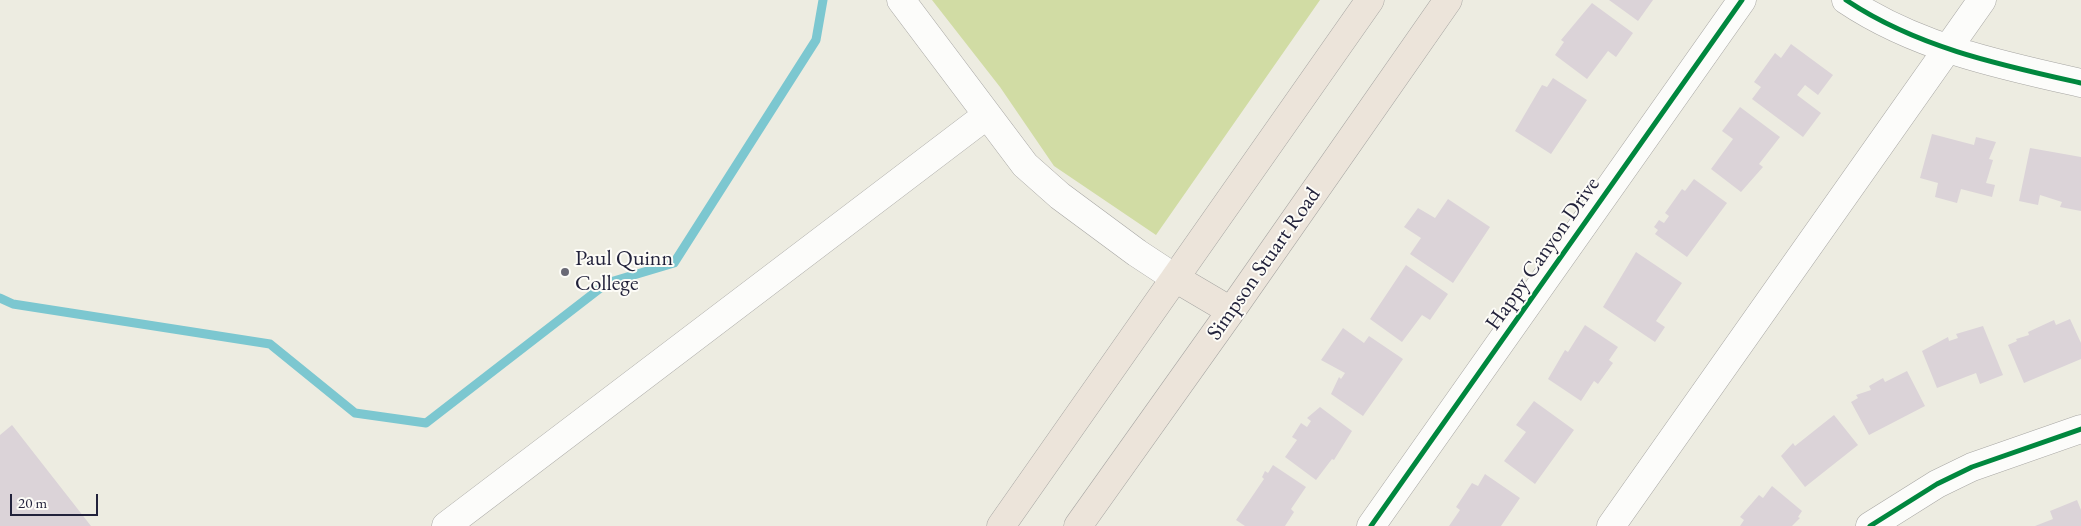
<!DOCTYPE html>
<style>
body{margin:0}
#map{position:relative;width:2081px;height:526px;overflow:hidden;background:#edece1;font-family:"EB Garamond",serif}
canvas{display:block}
.scale{position:absolute;left:10px;top:494px;width:88px;height:22px;box-sizing:border-box;border:2px solid #22223b;border-top:0;padding-left:6px;font-size:15px;line-height:18px;white-space:nowrap;color:#22223b;-webkit-text-stroke:4px #fdfcf7;paint-order:stroke}
</style>
<div id="map">
<canvas width="2081" height="526"></canvas>
<div class="scale">20 m</div>
</div>
<script>
const ctx = document.querySelector('canvas').getContext('2d');
ctx.lineJoin = 'round';
function paint(path, color) {
  ctx.fillStyle = color;
  ctx.fill(path, 'evenodd');
}
function strokePath(path, color, width, dash) {
  ctx.strokeStyle = color;
  ctx.lineWidth = width;
  ctx.lineCap = dash ? 'butt' : 'round';
  ctx.setLineDash(dash || []);
  ctx.stroke(path);
}
function drawText(font, color, halo, rows, align = 'center') {
  ctx.font = font + ' "EB Garamond",serif';
  ctx.lineWidth = 4;
  ctx.setLineDash([]);
  ctx.textBaseline = 'middle';
  ctx.strokeStyle = halo;
  ctx.fillStyle = color;
  for (const [text, x, y, turn = 0] of rows) {
    ctx.save();
    ctx.translate(x, y);
    ctx.rotate((+turn || 0) * Math.PI / 180);
    ctx.textAlign = isNaN(turn) ? turn : align;
    if (halo) ctx.strokeText(text, 0, 0);
    ctx.fillText(text, 0, 0);
    ctx.restore();
  }
}
paint(new Path2D(`
 M932,0H1320L1156,235L1054,166L1000,87Z`), '#d1dca4');
strokePath(new Path2D(`
 M0,298L13,304L270,344L355,413L426,423L607,283L674,263L816,40L823,0`), '#7cc7d0', 9);
paint(new Path2D(`
 M1609,0H1653L1638,21Z
 M1592,3L1633,33L1616,57L1608,51L1587,79L1555,55L1564,42L1561,40Z
 M1791,44L1833,75L1818,95L1805,85L1797,95L1821,113L1803,137L1752,99L1761,87L1754,82L1775,53L1781,58Z
 M1553,78L1587,100L1551,154L1515,131L1542,85L1547,87Z
 M1740,107L1780,137L1759,164L1763,167L1741,192L1711,169L1733,139L1722,131Z
 M1932,134L1974,145L1976,137L1996,142L1989,159L1993,160L1986,183L1995,185L1992,197L1961,189L1957,203L1935,197L1938,183L1920,178Z
 M2030,148L2081,157V211L2060,207L2062,202L2040,195L2038,205L2019,201Z
 M1694,179L1727,203L1687,257L1655,234L1658,230L1654,227L1659,220L1664,223L1669,216L1665,213L1682,189L1685,191Z
 M1448,199L1490,227L1453,283L1410,254L1421,238L1404,227L1418,208L1435,218Z
 M1636,252L1682,283L1656,321L1665,327L1655,342L1603,307Z
 M1406,265L1448,294L1430,320L1422,315L1402,342L1370,319Z
 M2070,319L2081,343V359L2024,383L2008,345L2017,341L2016,339L2029,335L2028,332L2054,320L2056,325Z
 M1585,325L1618,347L1609,360L1613,363L1598,384L1594,381L1581,401L1548,379L1565,350L1568,352Z
 M1983,326L2003,375L1980,384L1976,373L1937,388L1922,351L1948,337L1949,341L1958,338L1956,334Z
 M1343,328L1364,343L1369,336L1403,359L1363,416L1331,394L1339,377L1341,379L1345,373L1321,360Z
 M1907,371L1925,406L1869,435L1851,402L1858,398L1856,395L1871,390L1869,386L1883,378L1885,382Z
 M1534,401L1574,430L1535,484L1504,461L1526,432L1516,425Z
 M1320,407L1352,431L1334,460L1332,459L1316,480L1285,457L1297,440L1292,437L1301,423L1307,427L1311,421L1307,418Z
 M1834,415L1858,445L1805,487L1781,456L1793,443L1795,446Z
 M12,425L91,526H0V435Z
 M1273,465L1306,487L1291,509L1294,512L1285,526H1245L1236,520L1264,479L1262,477L1265,471L1268,473Z
 M1485,474L1520,498L1501,526H1449L1460,510L1456,507L1472,483L1478,486Z
 M1772,486L1802,511L1798,517L1800,518L1792,526H1740L1744,520L1740,517L1759,495L1763,498Z
 M2077,500L2081,510V526H2035L2053,519L2050,511Z`), '#dbd3d8');
const minor = new Path2D(`
 M901,0L1025,165L1060,196L1137,253L1175,278
 M1846,0C1916,47 2000,65 2081,83
 M446,526L987,115
 M1371,526L1742,0
 M1611,526L1982,0
 M1870,526L1937,484L1972,467L2081,429`);
const major = new Path2D(`
 M1175,278L1231,311
 M1001,526L1370,0
 M1078,526L1231,311L1448,0`);
strokePath(minor, '#a7a6a3', 29);
strokePath(major, '#a7a6a3', 29);
strokePath(minor, '#fcfcfa', 28);
strokePath(major, '#ece4da', 28);
strokePath(new Path2D(`
 M1846,0C1916,47 2000,65 2081,83
 M1371,526L1742,0
 M1870,526L1937,484L1972,467L2081,429`), '#00873e', 5);
for (const [x, y, r, color] of [
 [565,272,5,"#696975"]
]) {
  const dot = new Path2D();
  dot.arc(x, y, r, 0, 2 * Math.PI);
  ctx.fillStyle = color;
  ctx.fill(dot);
  strokePath(dot, '#fdfcf7', 2);
}
drawText('22px', '#22223b', '#fdfcf7', [
 ["Happy Canyon Drive",1543,254,-55],
 ["Simpson Stuart Road",1264,264,-55]
]);
drawText('22px', '#22223b', '#fdfcf7', [
 ["Paul Quinn",575,259],
 ["College",575,284]
], 'left');
</script>
